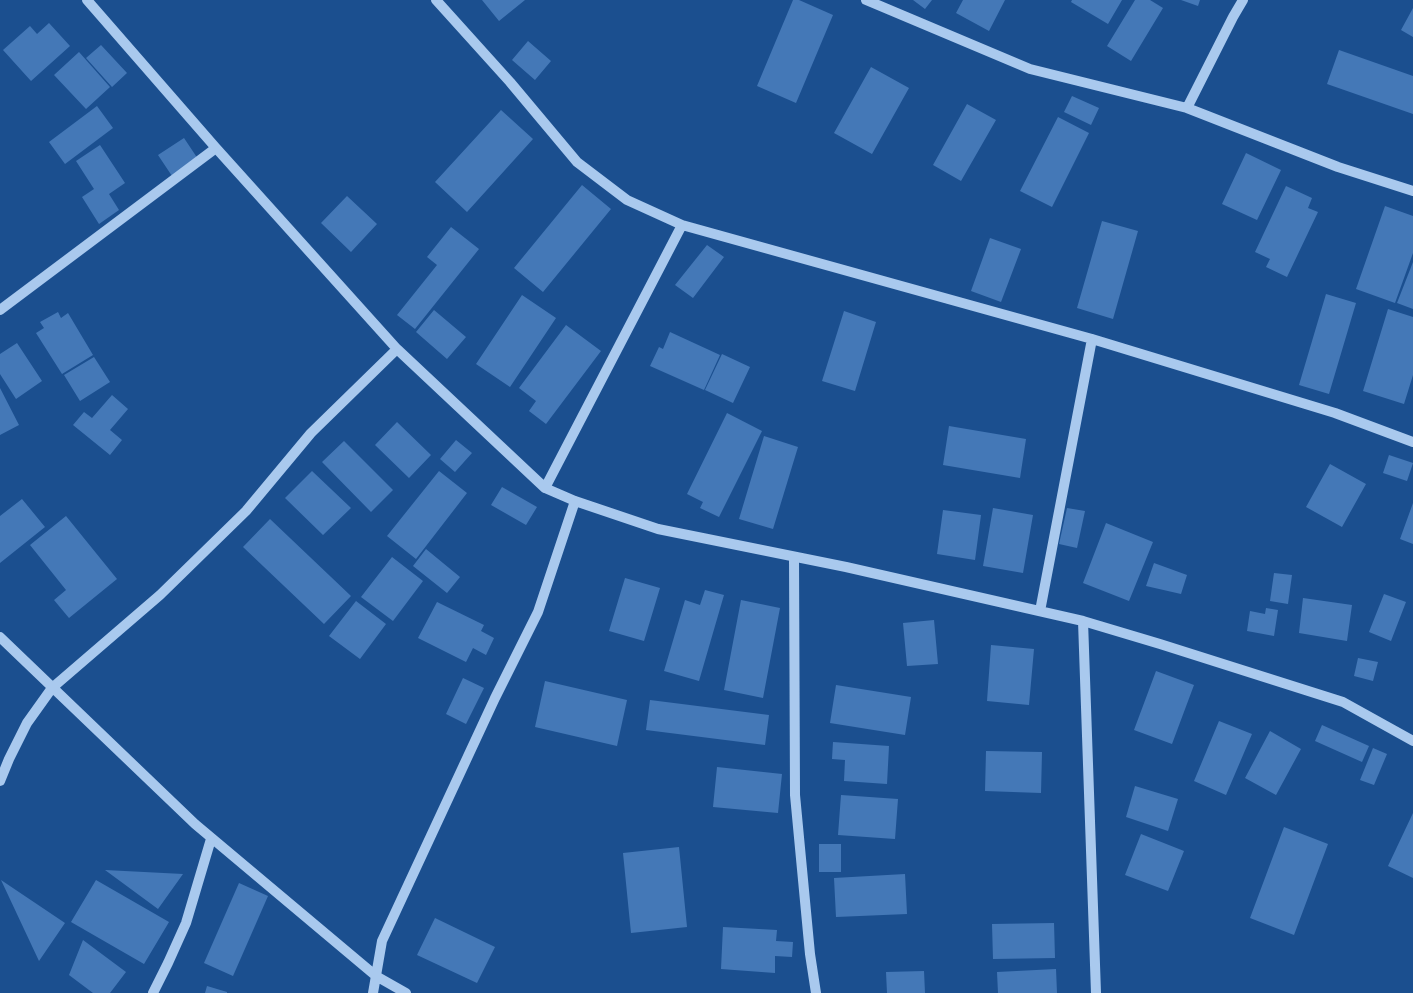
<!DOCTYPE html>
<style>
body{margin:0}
canvas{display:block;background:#1b4f8f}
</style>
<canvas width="1413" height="993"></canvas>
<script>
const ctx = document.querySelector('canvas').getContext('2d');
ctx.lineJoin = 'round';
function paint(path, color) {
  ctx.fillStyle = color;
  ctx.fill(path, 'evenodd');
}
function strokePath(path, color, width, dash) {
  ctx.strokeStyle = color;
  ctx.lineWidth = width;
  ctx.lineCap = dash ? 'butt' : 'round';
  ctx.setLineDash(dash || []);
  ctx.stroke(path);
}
paint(new Path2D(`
 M482,0H525L499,21Z
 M793,0H799L833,15L796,103L757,86Z
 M913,0H932L925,9Z
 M963,0H1005L989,31L956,13Z
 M1072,0H1122L1108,24L1071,2Z
 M1135,0H1150L1163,8L1131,61L1107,46Z
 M1181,0H1200L1198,6Z
 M1413,8V37L1401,30Z
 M49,23L70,46L31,81L3,50L30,26L37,34Z
 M528,41L551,61L535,80L512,60Z
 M101,45L127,73L112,87L86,58Z
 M1339,50L1413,76V114L1327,84Z
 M79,52L110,87L86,109L54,75Z
 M871,67L909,88L872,154L834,133Z
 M1072,96L1099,108L1091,125L1064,112Z
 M967,104L996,120L961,181L933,165Z
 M97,106L113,128L65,164L49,142Z
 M501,110L533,139L467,212L435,182Z
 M1058,117L1089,133L1052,207L1020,191Z
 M184,138L198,159L172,176L158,155Z
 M100,145L125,183L109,194L119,210L99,224L82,197L94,189L76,161Z
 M1246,153L1281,170L1257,220L1222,204Z
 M582,185L611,209L543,292L514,268Z
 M1286,186L1312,198L1308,208L1318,212L1287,277L1266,267L1270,259L1255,252Z
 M347,196L377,224L351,252L321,223Z
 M1385,206L1413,216V253L1395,303L1356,289Z
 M1102,221L1138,231L1113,319L1077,308Z
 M451,227L479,249L415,329L397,315L437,265L427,257Z
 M990,238L1021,249L1001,302L971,291Z
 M707,245L724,257L693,298L675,285Z
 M1413,262V309L1397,303Z
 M1326,294L1356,303L1329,394L1299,385Z
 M522,295L556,318L510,387L476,364Z
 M1388,309L1413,317V375L1404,404L1363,391Z
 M434,310L466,337L447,359L416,332Z
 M844,311L876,322L855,391L822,381Z
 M58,312L61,318L68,313L93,355L62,374L36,333L44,328L40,322Z
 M566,325L601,351L546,424L529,411L536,401L519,388Z
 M670,332L720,355L704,390L650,366L659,347L663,349Z
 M17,343L42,381L16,399L0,374V354Z
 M722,354L750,367L733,403L705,390Z
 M94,357L110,382L80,401L64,375Z
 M0,388L19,425L0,435Z
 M112,395L128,409L110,430L122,440L110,455L73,425L84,412L92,418Z
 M727,413L762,431L719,517L700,508L703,502L687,494Z
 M397,422L431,455L409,478L375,445Z
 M949,426L1026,439L1020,478L943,465Z
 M764,436L798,447L773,529L739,519Z
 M456,440L472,453L455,472L440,459Z
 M344,441L393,490L371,512L322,462Z
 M1389,455L1413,463L1407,481L1383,473Z
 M1330,464L1366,484L1342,527L1306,507Z
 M312,471L351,508L323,535L285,498Z
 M439,471L467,493L416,559L387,536Z
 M502,487L537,507L526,525L491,505Z
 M22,499L45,527L0,563V516Z
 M1413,503V544L1400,539Z
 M993,508L1033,515L1023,573L983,566Z
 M1067,508L1085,511L1077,548L1059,544Z
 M943,510L981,515L975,560L937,554Z
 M66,516L117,579L69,618L54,600L66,590L30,545Z
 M270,519L351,596L324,624L243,547Z
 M1106,523L1153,542L1129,601L1083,583Z
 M426,549L460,577L447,593L413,566Z
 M392,557L423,581L393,621L361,597Z
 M1154,563L1187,575L1181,594L1146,586Z
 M1274,573L1292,575L1288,604L1270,601Z
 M625,578L660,588L644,641L609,631Z
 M705,590L724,595L699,681L664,671L685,600L700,605Z
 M1384,594L1406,602L1391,641L1369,632Z
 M1303,598L1352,605L1347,641L1299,633Z
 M741,600L780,608L763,698L724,690Z
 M356,601L386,624L360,659L329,636Z
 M437,602L484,625L481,631L494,638L486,655L473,648L466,662L418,638Z
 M1266,608L1278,610L1274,636L1247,631L1250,611L1265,614Z
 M934,620L938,664L907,666L903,623Z
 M991,645L1034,649L1029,705L987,701Z
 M1358,658L1378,662L1373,681L1354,676Z
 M1156,671L1194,685L1172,744L1134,730Z
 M463,678L484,688L466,724L446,714Z
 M545,681L627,700L617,746L535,727Z
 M836,685L911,697L905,735L830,723Z
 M650,700L769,715L765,745L646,730Z
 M1219,721L1252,734L1226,795L1194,781Z
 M1322,725L1369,746L1362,762L1315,741Z
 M1270,731L1301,749L1276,795L1245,778Z
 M833,742L889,746L887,784L844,781L845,760L832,759Z
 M1373,748L1387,754L1374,785L1360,780Z
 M986,751L1042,752L1041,793L985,791Z
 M717,767L782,774L778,813L713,807Z
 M1135,786L1178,799L1168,831L1126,817Z
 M841,795L898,799L895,839L838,835Z
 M1413,813V878L1388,866Z
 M1284,827L1328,844L1294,935L1250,918Z
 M1141,834L1184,851L1168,891L1125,875Z
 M819,844H841V872H819Z
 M679,847L687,927L631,933L623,853Z
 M105,870L183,874L158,909Z
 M905,874L907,914L836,917L834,878Z
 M1,880L65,923L39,961Z
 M96,880L169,922L144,964L71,922Z
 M239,883L268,896L233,976L204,963Z
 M435,918L495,947L477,983L417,955Z
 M1054,923L1055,958L993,959L992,924Z
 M723,927L777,930L776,941L793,942L792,957L775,956V973L721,969Z
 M83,940L126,972L110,993H93L69,975Z
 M1056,969L1057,993H998L997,972Z
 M924,971L925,993H887L886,972Z
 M207,986L227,992V993H205Z`), '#4478b7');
strokePath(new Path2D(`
 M87,0L216,148L397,349L545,488L575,501L658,529L846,567L1083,621L1160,644L1343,702L1413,741
 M436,0L510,82L577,162L627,200L682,225L1092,339L1335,413L1413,442
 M866,0L1030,69L1187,108L1338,167L1413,191
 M1187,108L1233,17L1243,0
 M0,310L216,148
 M545,488L682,225
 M794,557L795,795L810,954L816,993
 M1040,611L1092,339
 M1083,621L1096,993
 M0,637L195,824L376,976L406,993
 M0,781L9,759L27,723L52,688L160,595L246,511L311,433L397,349
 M153,993L168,963L186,923L211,839
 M373,993L382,941L495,698L538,612L575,501`), '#a9c9ee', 10);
</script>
